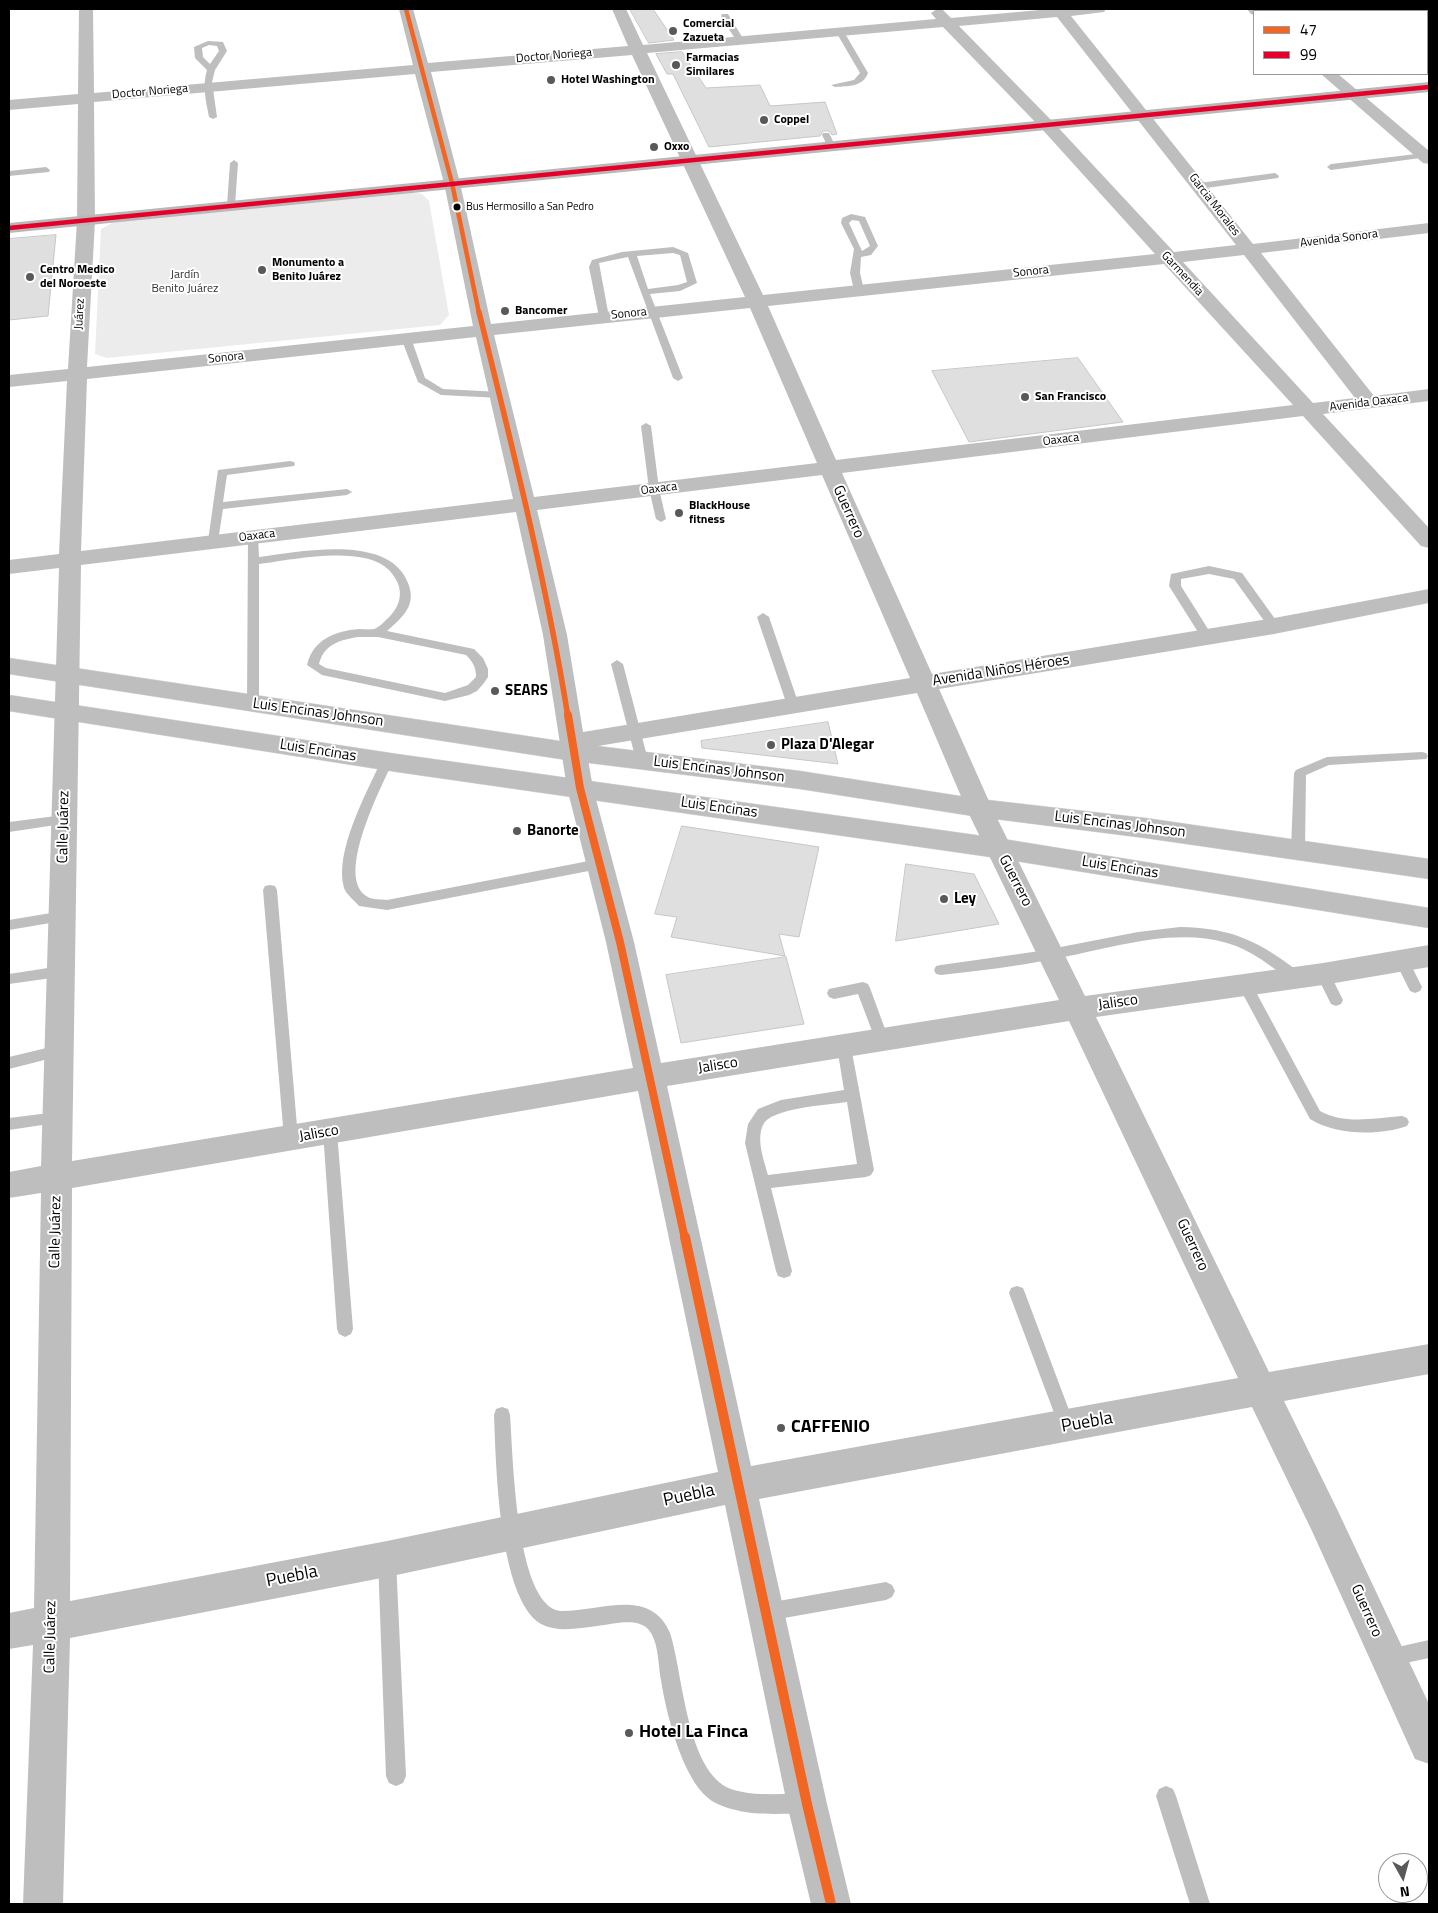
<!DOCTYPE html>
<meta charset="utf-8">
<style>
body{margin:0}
#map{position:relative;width:1438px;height:1913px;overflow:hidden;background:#fff;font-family:"Titillium Web",sans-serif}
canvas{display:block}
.frame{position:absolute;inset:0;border:10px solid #000;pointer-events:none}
.legend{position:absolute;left:1253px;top:10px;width:175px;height:65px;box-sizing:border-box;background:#fff;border:1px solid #999;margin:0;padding:6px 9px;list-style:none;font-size:15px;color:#000}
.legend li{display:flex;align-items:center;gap:10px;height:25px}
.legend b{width:25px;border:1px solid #999}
.north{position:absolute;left:1378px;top:1853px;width:50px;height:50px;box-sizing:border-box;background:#fff;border:1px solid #999;border-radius:50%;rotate:173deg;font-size:14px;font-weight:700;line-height:20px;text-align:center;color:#000}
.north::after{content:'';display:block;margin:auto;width:18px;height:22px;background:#595959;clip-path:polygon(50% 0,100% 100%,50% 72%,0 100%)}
</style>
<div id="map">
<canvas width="1438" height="1913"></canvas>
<div class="frame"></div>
<ul class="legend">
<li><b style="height:6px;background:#f26522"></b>47</li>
<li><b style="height:6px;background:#e4002b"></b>99</li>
</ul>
<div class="north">N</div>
</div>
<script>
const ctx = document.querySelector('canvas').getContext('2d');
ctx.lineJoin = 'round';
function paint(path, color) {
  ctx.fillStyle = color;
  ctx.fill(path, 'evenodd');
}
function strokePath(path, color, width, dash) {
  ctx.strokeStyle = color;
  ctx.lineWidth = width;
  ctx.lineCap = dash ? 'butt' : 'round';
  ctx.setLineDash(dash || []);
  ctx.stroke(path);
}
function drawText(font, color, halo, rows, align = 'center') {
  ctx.font = font + ' "Titillium Web",sans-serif';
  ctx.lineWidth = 4;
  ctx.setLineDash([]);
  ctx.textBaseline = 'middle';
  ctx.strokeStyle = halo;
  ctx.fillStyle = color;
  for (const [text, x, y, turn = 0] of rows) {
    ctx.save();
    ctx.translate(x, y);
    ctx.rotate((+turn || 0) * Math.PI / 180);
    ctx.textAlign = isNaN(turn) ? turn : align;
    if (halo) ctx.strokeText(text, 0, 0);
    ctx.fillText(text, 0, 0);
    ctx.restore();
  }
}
paint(new Path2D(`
 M408,192L422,194L429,201L449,315L440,325L107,358L95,354L101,229L114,222Z`), '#ececec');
const building = new Path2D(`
 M630,9H653L674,40L649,43Z
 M682,52L706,88L760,85L770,106L825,102L837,134L832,135L829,131H823L820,136L709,147L673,74H667L656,54Z
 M56,235L48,316L9,320V239Z
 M1078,358L1123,422L969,442L932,371Z
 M828,722L838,764L702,748L701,741Z
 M682,826L819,847L799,937L779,934L785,956L671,937L677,917L655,914Z
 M906,864L974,874L999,924L896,941Z
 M786,957L804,1024L681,1043L666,975Z`);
paint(building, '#dfdfdf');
strokePath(building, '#c7c7c7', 1);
const primary = new Path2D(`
 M9,658L573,743L800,771L979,799L1145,818L1429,859V879L1145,838L979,817L800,789L573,761L9,674Z
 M9,695L397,754L997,838L1429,908V928L997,858L397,772L9,711Z`);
strokePath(primary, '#dbdbdb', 1);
paint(new Path2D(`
 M722,14H728L744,40L743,42H737L721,16Z
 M837,30H843L868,73C863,87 848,86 835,87L831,85L854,80L860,73L836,32Z
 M208,41L223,42L227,51L215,70L212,82L217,117L213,119L209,117C206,101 202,86 207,70L195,58L194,47ZM209,45L217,46L219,51L210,64L203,57L202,48Z
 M823,133H829L835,145L834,147H828L822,135Z
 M1425,153L1429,155L1428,157L1331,170L1327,167L1331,164Z
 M234,160L238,163L235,205L231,208L227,205L230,163Z
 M46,167L50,170L49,172L9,176V171Z
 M1275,173L1279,176L1278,178L1199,189L1195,186L1199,183Z
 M851,214L865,217L878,246L871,255L861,257L860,273L864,290L859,293L854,290L850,273L854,249L841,223L842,218ZM852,220L859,221L870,246L862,251L849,223Z
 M673,247L688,253L697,283L680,291L650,294L683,378L678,381L673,378L628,257L599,263L609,317L607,319H601L599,317L589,267L592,260L622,252ZM673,253L680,255L687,282L678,285L648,289L637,256Z
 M406,335L411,338L425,378L443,389L500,392L505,395L500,398L441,395L418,382L401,338Z
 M646,423L651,426L659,489L666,519L661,522L656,519L649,489L641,426Z
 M290,461L294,462L295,464L294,466L227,475L223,502L347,489L352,492L347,495L223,509L218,541L213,544L209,543L208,541L218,470Z
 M253,534L258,537L259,557C299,552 389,533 408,583C417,605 403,617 387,631L474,649L483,658L488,669V677L484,683L477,691L469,695L445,701L322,675L307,665C313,640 334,631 359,629C364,629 370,630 374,629C378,628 383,623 386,620C403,605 405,587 389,570C363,544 291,560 259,564V703L253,707L249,706L247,703L248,537ZM358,637H378L466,655C473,662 476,667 476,677L468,685L445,693L326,668L319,664C324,644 340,640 358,637Z
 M1209,566L1242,573L1278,623L1280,626L1278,629H1270L1234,579L1209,574L1181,579V586L1213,637L1211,640H1203L1169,586L1171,574Z
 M763,613L769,617L799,705L797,708L793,709L787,705L757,617Z
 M617,660L623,664L648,760L642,764L636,760L611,664Z
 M1422,752L1426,753L1428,756L1426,759L1329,765L1306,775L1305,849L1303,852H1293L1291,849L1294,773L1296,770L1327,757Z
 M387,757L393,761C382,786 333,879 368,897C372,900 382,899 387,900L599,859L604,861L606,864L604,867L599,869L387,910L359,906C355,901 346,894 344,888C334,852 366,794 381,761Z
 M64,815L69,817L70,820L69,823L9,832V822Z
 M270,885L275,886L277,890L298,1138L296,1143L291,1144L286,1143L284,1138L263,890L265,886Z
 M63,911L68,912L70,916L68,920L9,930V920Z
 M1180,927C1235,928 1259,942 1302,974L1304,978L1302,982L1297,984L1292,982C1272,967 1252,950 1227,943C1171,927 1110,949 1054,959C1017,966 979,971 941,975L936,974L934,970L936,966L941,965L1040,951L1138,932Z
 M1402,956L1407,957L1422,987L1420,991L1415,993L1410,991L1395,961L1397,957Z
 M61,966L66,968L68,972L66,976L9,984V974Z
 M1323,968L1328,970L1343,1000L1341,1004L1336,1006L1331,1004L1316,974L1318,970Z
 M1245,979L1250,981L1320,1111C1345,1125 1374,1118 1402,1116L1407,1118L1409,1122L1407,1126C1379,1136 1335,1135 1310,1119L1238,985L1240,981Z
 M863,982L868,984L870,988L889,1040L887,1044L882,1046L877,1044L858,994L834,999L829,997L827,993L829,989Z
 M844,1041L849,1043L851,1047L874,1170L871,1175L866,1177L771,1188L792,1271L790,1276L784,1278L778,1276L776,1271L745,1143L748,1124L758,1109L781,1100L844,1090L837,1047L839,1043ZM847,1102L857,1164L768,1175C764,1160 756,1140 763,1125C770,1108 828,1105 847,1102Z
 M59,1045L64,1047L66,1051L64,1055L9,1069V1057Z
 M57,1112L62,1114L64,1118L62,1122L9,1130V1118Z
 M330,1126L335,1127L337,1132L353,1329L351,1334L345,1337L339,1334L337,1329L323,1132L325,1127Z
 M1017,1286L1023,1288L1025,1293L1075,1426L1073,1432L1067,1434L1061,1432L1059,1426L1009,1293L1011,1288Z
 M502,1407L508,1409L510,1415C513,1452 515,1605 560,1611C599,1612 650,1586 670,1633C683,1672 686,1772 731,1789C754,1797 781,1793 804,1794L811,1797L814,1804L811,1811L804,1814C782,1813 758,1816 736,1810C727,1808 715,1804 708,1798C682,1777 666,1713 661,1680C658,1665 659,1641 648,1629C637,1617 612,1624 597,1626C580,1628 558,1633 541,1624C498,1598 496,1462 494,1415L496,1409Z
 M387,1551L393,1554L396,1560L406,1776L403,1783L396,1786L389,1783L386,1776L378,1560L381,1554Z
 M886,1582L892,1585L895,1591L892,1597L886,1600L767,1621L761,1618L758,1612L761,1606L767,1603Z
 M1429,1640V1658L1387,1667L1380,1665L1378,1658L1380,1651Z
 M1166,1786L1173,1789L1176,1796L1210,1904H1190L1156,1796L1159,1789Z`), '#bebebe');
paint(new Path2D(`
 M79,9H93L94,93L413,65L399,9H413L428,63L628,46L612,9H626L643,45L936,19L931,13L937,9L943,10L951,18L1051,9H1106L1104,12L1071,16L1253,244L1429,223V233L1261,253L1374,396L1429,389V401L1323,414L1429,528V548L1421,546L1303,416L842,473L932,674L1274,618L1429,589V603L1274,634L939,689L992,808L1085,996L1323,963L1429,945V967L1323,985L1096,1017L1269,1372L1429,1344V1374L1284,1401L1336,1507L1429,1704V1764L1415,1759L1312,1531L1252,1407L759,1499L827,1804L851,1904H811L787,1804L725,1505L387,1577L70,1638L63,1904H23L33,1645L9,1649V1613L34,1608L41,1193L9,1198V1172L41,1166L59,568L9,574V560L59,554L67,381L9,387V375L68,369L77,221L78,104L9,110V100L78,94ZM1057,17L1236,245L1174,252L1053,122L959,26ZM943,27L1041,128L1155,254L763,295L647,53ZM632,55L745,297L491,324L460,183L431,72ZM415,74L444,183L473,326L87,367L95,221L94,102ZM1244,255L1355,398L1313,403L1183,262ZM1164,264L1293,405L836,460L768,306ZM750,308L817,463L534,497L494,335ZM476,337L513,499L81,551L87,379ZM822,475L910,678L583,732L567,635L537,510ZM516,512L543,635L567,788L606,942L633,1068L72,1161L81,565ZM917,693L966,808L1059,1000L661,1063L634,942L593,788L586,748ZM1069,1021L1238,1378L751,1466L667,1086ZM638,1091L718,1472L387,1541L70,1601L72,1188Z
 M1247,9H1262L1263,11H1254V15L1251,14Z
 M1321,74H1338L1429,151V164L1423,163Z`), '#bebebe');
paint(new Path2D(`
 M1429,82V92L9,233V223Z`), '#b8b8b8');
paint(primary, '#bebebe');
strokePath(new Path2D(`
 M406,9L452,183L479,313`), '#f26522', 4.5);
strokePath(new Path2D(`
 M479,312C512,446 546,580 568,717`), '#f26522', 5.5);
strokePath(new Path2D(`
 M568,715L580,788L620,942L685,1239`), '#f26522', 8);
strokePath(new Path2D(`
 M685,1237L807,1804L831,1904`), '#f26522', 10);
strokePath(new Path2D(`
 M9,228L1429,87`), '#e4002b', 4.5);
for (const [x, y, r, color] of [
 [673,31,5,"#595959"],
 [676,65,5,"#595959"],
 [551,80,5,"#595959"],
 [764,120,5,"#595959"],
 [654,147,5,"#595959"],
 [457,207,4.5,"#000"],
 [262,270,5,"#595959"],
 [30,277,5,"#595959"],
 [505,311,5,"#595959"],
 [1025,397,5,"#595959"],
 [679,513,5,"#595959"],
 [495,691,5,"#595959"],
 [771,745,5,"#595959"],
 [517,831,5,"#595959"],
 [944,899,5,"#595959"],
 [781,1428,5,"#595959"],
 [629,1733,5,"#595959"]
]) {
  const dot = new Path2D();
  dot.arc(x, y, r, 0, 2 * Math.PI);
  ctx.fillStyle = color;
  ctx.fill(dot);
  strokePath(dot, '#fff', 2);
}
drawText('11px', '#000', '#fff', [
 ["Bus Hermosillo a San Pedro",466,207]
], 'left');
drawText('bold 12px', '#000', '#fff', [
 ["Comercial",683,24],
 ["Zazueta",683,38],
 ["Farmacias",686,58],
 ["Similares",686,72],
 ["Hotel Washington",561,80],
 ["Coppel",774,120],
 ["Oxxo",664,147],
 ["Monumento a",272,263],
 ["Benito Juárez",272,277],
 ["Centro Medico",40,270],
 ["del Noroeste",40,284],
 ["Bancomer",515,311],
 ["San Francisco",1035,397],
 ["BlackHouse",689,506],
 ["fitness",689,520]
], 'left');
drawText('12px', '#000', '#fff', [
 ["Doctor Noriega",554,56,-5],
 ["Doctor Noriega",150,92,-5],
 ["Garcia Morales",1214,205,52],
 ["Avenida Sonora",1339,239,-7],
 ["Sonora",1031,272,-6],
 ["Garmendia",1182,274,47],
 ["Juárez",80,314,-87],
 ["Sonora",629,314,-6],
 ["Sonora",226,358,-6],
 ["Avenida Oaxaca",1369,403,-7],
 ["Oaxaca",1061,440,-7],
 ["Oaxaca",659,489,-7],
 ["Oaxaca",257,536,-7]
]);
drawText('12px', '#333', '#fff', [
 ["Jardín",185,275],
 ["Benito Juárez",185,289]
]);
drawText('15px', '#000', '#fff', [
 ["Guerrero",848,512,66],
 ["Avenida Niños Héroes",1001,671,-9],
 ["Luis Encinas Johnson",318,713,8],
 ["Luis Encinas",318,751,9],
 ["Luis Encinas Johnson",719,770,7],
 ["Luis Encinas",719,808,8],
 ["Luis Encinas Johnson",1120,825,7],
 ["Calle Juárez",64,827,-89],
 ["Luis Encinas",1120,868,9],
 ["Guerrero",1015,881,63],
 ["Jalisco",1118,1003,-8],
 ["Jalisco",718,1066,-9],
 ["Jalisco",319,1134,-10],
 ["Calle Juárez",56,1232,-89],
 ["Guerrero",1192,1245,65],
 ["Guerrero",1366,1611,66],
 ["Calle Juárez",51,1637,-89]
]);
drawText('bold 15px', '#000', '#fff', [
 ["SEARS",505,691],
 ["Plaza D'Alegar",781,745],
 ["Banorte",527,831],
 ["Ley",954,899]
], 'left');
drawText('18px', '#000', '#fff', [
 ["Puebla",1087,1423,-10],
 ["Puebla",689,1496,-12],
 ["Puebla",292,1577,-11]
]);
drawText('bold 18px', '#000', '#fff', [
 ["CAFFENIO",791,1428],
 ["Hotel La Finca",639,1733]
], 'left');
</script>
